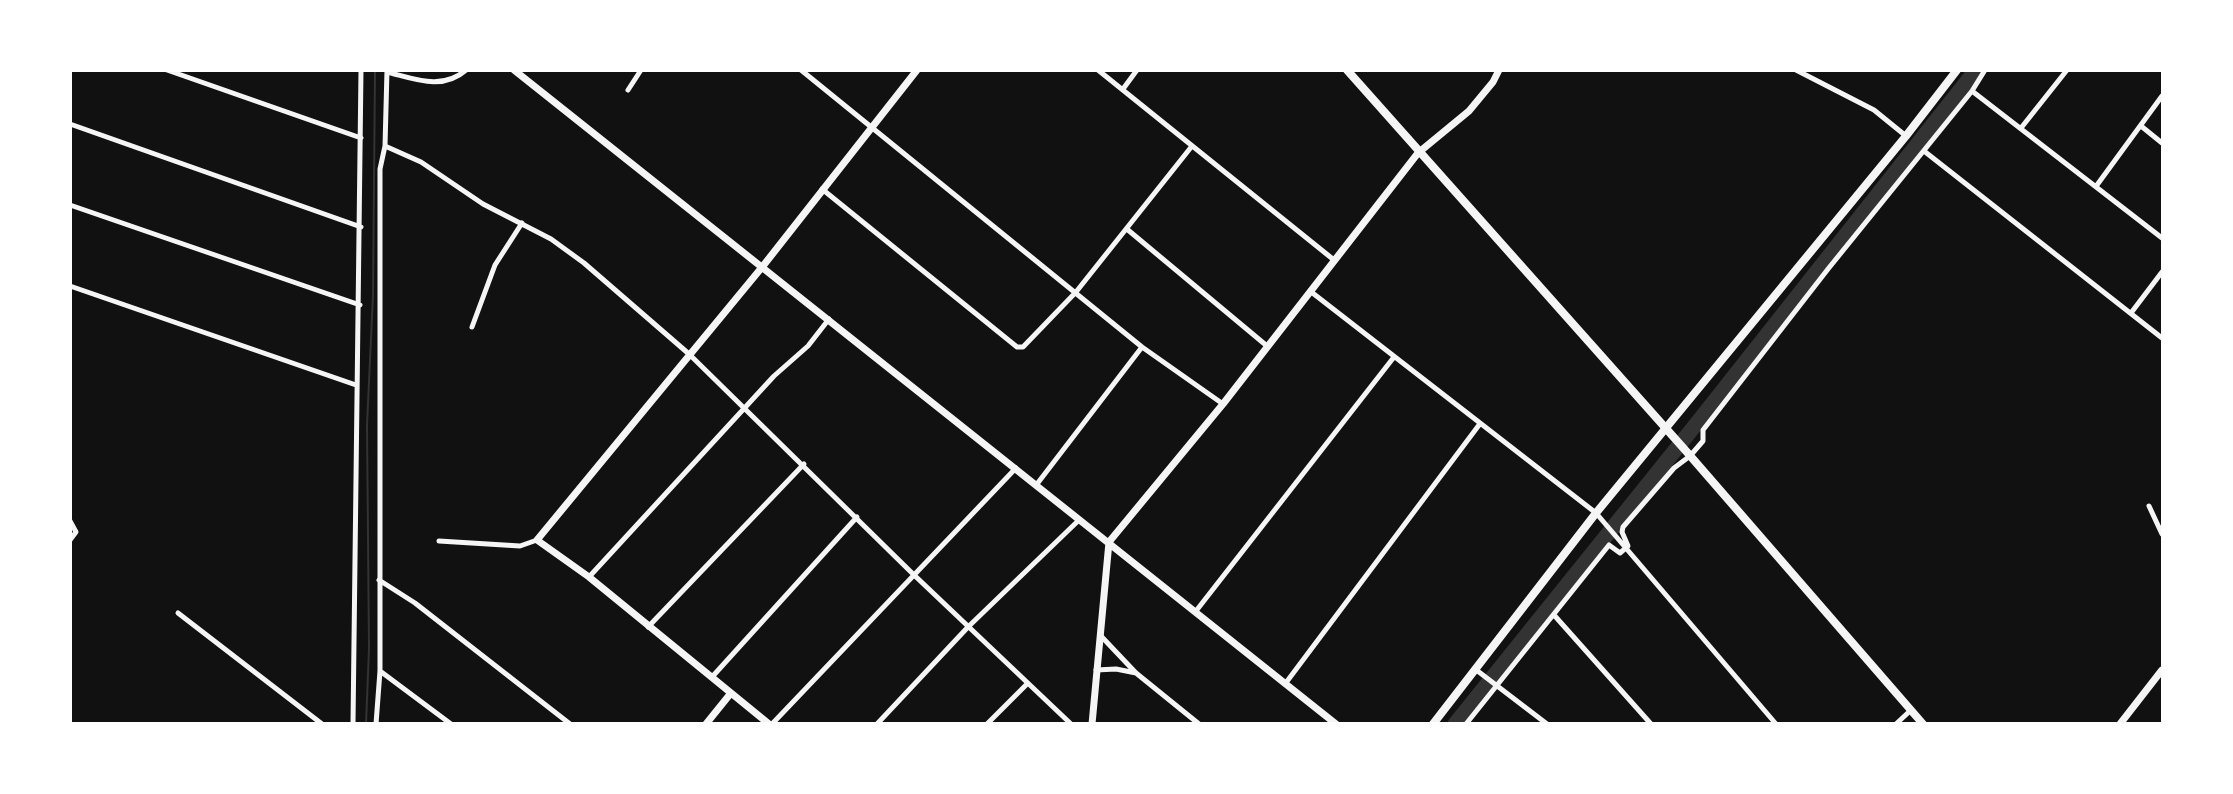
<!DOCTYPE html>
<style>
body{margin:0}
#map{position:relative;width:2233px;height:794px;overflow:hidden;background:#111;font-family:"Public Sans",sans-serif}
canvas{display:block}
.frame{position:absolute;inset:0;border:72px solid #fff;pointer-events:none}
</style>
<div id="map">
<canvas width="2233" height="794"></canvas>
<div class="frame"></div>
</div>
<script>
const ctx = document.querySelector('canvas').getContext('2d');
ctx.lineJoin = 'round';
function strokePath(path, color, width, dash) {
  ctx.strokeStyle = color;
  ctx.lineWidth = width;
  ctx.lineCap = dash ? 'butt' : 'round';
  ctx.setLineDash(dash || []);
  ctx.stroke(path);
}
strokePath(new Path2D(`
 M366,724L369,649L367,425L373,295L375,70`), '#333', 2);
strokePath(new Path2D(`
 M1455,724L1701,418L1976,70`), '#333', 15);
strokePath(new Path2D(`
 M167,70L361,138
 M801,70L1142,347L1223,404
 M1098,70L1334,260
 M1796,70L1874,110L1906,136
 M387,72C415,79 442,91 466,70
 M1123,89L1137,70
 M628,90L641,70
 M1972,91L2162,238
 M70,124L361,227
 M2141,126L2162,143
 M2021,128L2067,70
 M385,146L421,162L483,204L551,239L584,263L689,354L913,574L1071,724
 M1924,151L2162,338
 M2097,185L2162,96
 M822,189L1017,347H1023L1076,292L1192,146
 M70,205L360,305
 M1128,230L1267,346
 M70,286L356,385
 M1310,291L1596,513L1776,724
 M2131,313L2162,272
 M472,327L495,265L522,223
 M1037,484L1142,347
 M2149,506L2162,534
 M70,521L76,532L70,540
 M439,541L520,546L537,540
 M589,577L774,376L808,346L829,319
 M379,580L415,603L570,724
 M1196,611L1394,357
 M178,613L322,724
 M1554,615L1651,724
 M648,627L804,464
 M1100,635L1136,673L1199,724
 M1475,669L1547,724
 M1096,670L1116,669L1136,673
 M380,671L451,724
 M712,677L857,517
 M1285,684L1479,425
 M353,724L361,70
 M376,724L380,671V169L385,146L387,70
 M772,724L1016,468
 M877,724L968,627L1079,520
 M987,724L1027,684
 M1466,724L1609,545L1620,553L1628,546L1622,532L1623,527L1674,468L1690,456L1703,441V430L1828,269L1972,91L1985,70
 M1896,724L1911,710`), '#f5f5f5', 5);
strokePath(new Path2D(`
 M514,70L1336,724
 M706,724L731,693
 M769,724L589,577L537,540L763,266L917,70
 M1092,724L1109,542L1223,404L1418,153L1469,111L1493,82L1499,70
 M2120,724L2162,670`), '#f5f5f5', 7);
strokePath(new Path2D(`
 M1433,724L1596,513L1906,136L1957,70`), '#f5f5f5', 8);
strokePath(new Path2D(`
 M1347,70L1686,451L1923,724`), '#f5f5f5', 8);
</script>
